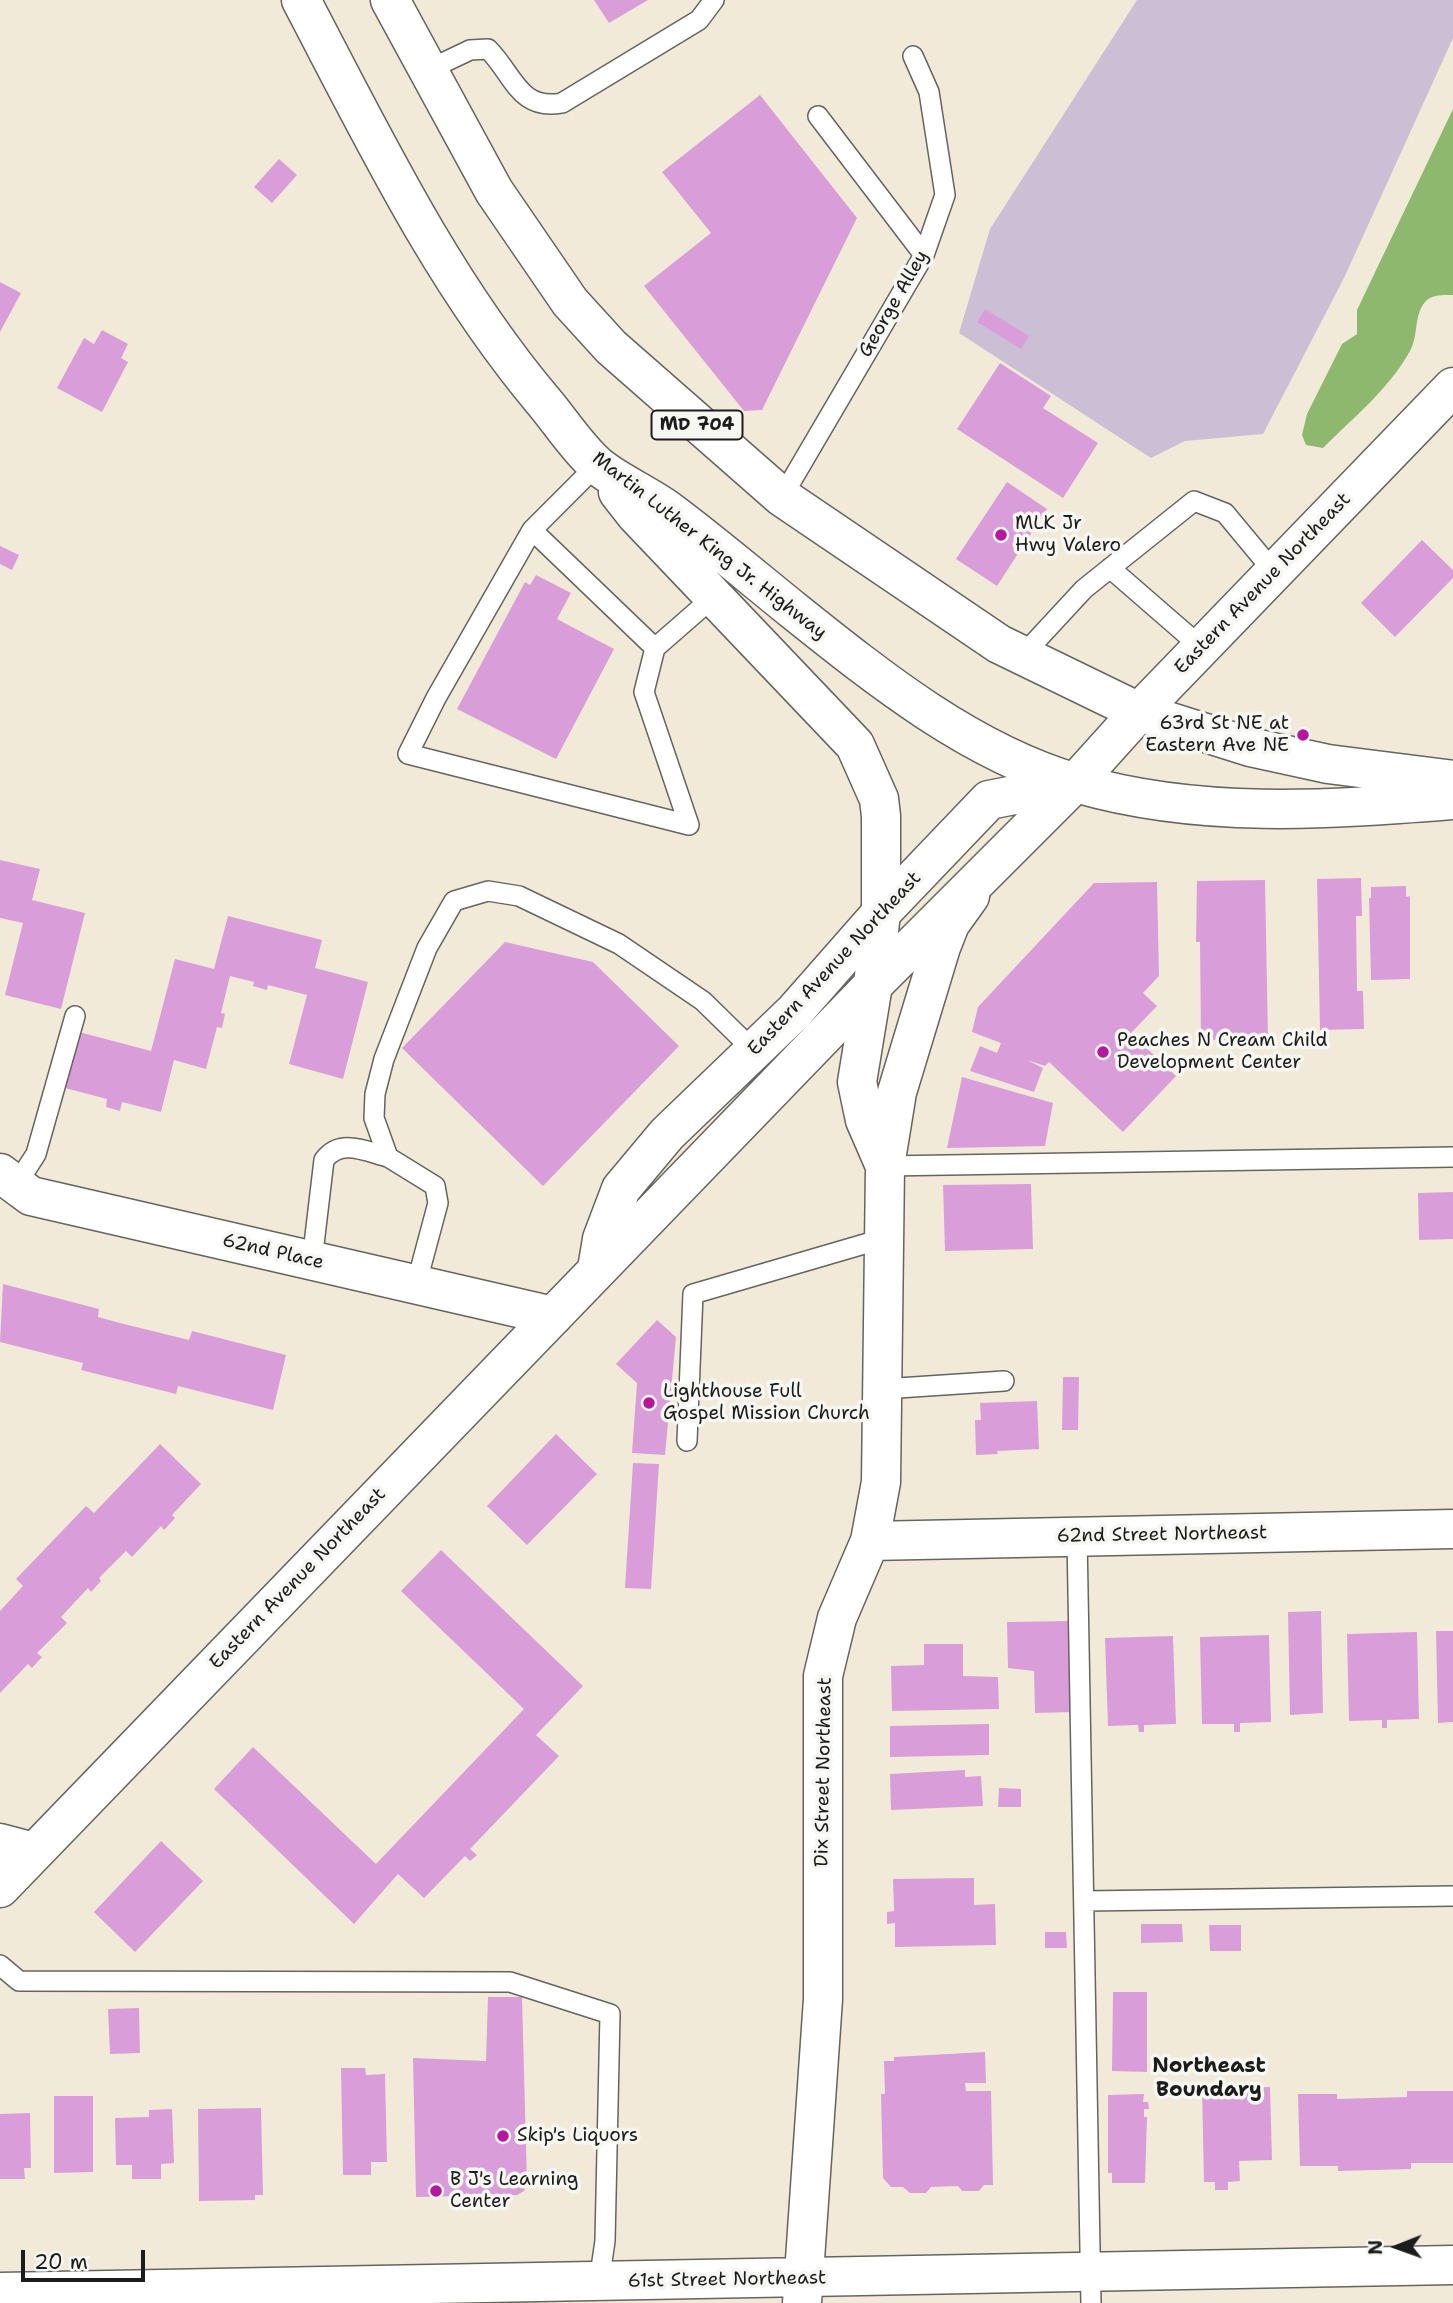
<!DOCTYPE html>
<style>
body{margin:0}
#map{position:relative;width:1453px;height:2303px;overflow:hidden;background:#f2ead8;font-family:"Shantell Sans",sans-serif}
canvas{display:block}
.north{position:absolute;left:1362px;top:2212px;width:70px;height:70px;-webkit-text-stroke:5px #f6f6f2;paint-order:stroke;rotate:269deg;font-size:19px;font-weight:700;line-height:28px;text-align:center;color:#1c1c1c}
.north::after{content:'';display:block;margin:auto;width:24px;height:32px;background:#1c1c1c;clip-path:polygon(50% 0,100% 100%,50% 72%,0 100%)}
.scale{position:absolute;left:21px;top:2250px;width:124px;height:32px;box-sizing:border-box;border:4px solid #1c1c1c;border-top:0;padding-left:9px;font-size:21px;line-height:24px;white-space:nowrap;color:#1c1c1c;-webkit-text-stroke:5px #f6f6f2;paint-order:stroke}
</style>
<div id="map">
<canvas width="1453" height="2303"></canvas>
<div class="north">N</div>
<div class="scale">20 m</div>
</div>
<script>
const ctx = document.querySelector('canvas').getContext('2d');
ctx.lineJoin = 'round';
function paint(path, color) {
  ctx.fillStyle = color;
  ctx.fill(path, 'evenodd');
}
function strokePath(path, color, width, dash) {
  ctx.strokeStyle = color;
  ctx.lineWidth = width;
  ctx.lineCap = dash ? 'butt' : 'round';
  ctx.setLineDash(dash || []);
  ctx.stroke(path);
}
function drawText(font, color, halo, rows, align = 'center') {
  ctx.font = font + ' "Shantell Sans",sans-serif';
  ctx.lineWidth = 7;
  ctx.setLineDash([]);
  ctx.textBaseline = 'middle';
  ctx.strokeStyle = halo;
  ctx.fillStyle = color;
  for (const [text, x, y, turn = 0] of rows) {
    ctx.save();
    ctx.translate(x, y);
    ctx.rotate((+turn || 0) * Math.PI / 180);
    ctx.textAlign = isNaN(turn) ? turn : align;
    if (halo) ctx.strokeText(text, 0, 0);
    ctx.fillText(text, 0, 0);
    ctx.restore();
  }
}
paint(new Path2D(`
 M1137,0H1453V38L1344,278L1263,434L1185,441L1151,458L959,333L990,229Z`), '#cbbfd5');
paint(new Path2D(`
 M1453,109V295C1444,295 1435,294 1427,300C1413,313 1419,336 1410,351C1389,389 1354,417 1323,448L1306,445L1302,435L1307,414L1342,344L1357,334V310Z`), '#8fb86f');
paint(new Path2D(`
 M594,0H648L609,23Z
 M760,95L857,218L762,410L744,411L644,286L711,233L662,172Z
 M279,159L297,175L272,203L254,187Z
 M0,282L21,293L0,332Z
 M985,309L1029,336L1021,349L977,322Z
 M102,330L128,344L121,358L128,362L102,412L57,388L84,338L94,344Z
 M1000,363L1051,396L1043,408L1098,443L1063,498L957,429Z
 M1007,482L1047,509L997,586L956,559Z
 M1422,540L1453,570V578L1395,637L1361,603Z
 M0,546L19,555L12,570L0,564Z
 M536,575L571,593L557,619L614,649L556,759L457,709L525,582L530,585Z
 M0,860L40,869L32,900L85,913L61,1009L5,995L23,923L0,918Z
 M1361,878L1362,916H1356L1357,991H1363L1364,1029L1320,1030L1317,879Z
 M1265,880L1268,1039L1201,1040L1200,942H1196L1197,881Z
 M1157,882L1159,976L1143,993L1157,1006L1131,1033L1176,1076L1123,1132L1049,1062L1045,1066L1027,1060L1043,1068L1034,1092L970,1071L980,1046L997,1053L1001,1043L972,1032L978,1007L1094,883Z
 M1406,886V897L1410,896V979L1371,980L1369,898H1371V887Z
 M228,916L322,940L315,968L368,982L343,1079L289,1064L307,995L268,985L267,990L253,986L254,982L230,976L221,1013L225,1014L222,1028L217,1027L206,1069L174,1060L161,1112L122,1102L120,1111L106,1107L107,1099L65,1088L79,1032L151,1051L175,959L214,969Z
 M505,942L593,962L679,1046L543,1186L402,1048Z
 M962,1077L1053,1103L1045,1146L947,1148Z
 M1031,1184L1033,1249L945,1251L943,1185Z
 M1453,1192V1239L1419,1240L1418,1193Z
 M3,1284L99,1309L98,1317L120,1323L189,1340L192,1331L286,1355L273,1410L178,1386L176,1394L81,1370L83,1363L0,1342Z
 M657,1320L676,1337L665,1455L632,1453L637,1383L616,1364Z
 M1063,1377H1079L1078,1430H1062Z
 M1037,1401L1039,1449L997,1451L998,1454L976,1455L975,1420H981L980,1403Z
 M556,1434L597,1474L527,1545L487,1506Z
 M160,1444L201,1484L172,1515L175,1518L164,1530L161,1526L132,1557L126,1551L99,1578L101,1581L91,1592L88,1588L61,1617L67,1623L37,1653L42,1657L32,1668L28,1664L0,1693V1611L23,1586L16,1579L86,1506L94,1513Z
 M633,1463L659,1464L651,1589L625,1588Z
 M441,1550L583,1686L536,1735L559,1756L470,1849L477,1855L470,1861L465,1856L424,1898L398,1874L354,1924L214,1789L253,1747L376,1864L524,1709L401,1591Z
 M1321,1611L1323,1713L1290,1715L1288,1612Z
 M1072,1621L1074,1712L1035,1713L1034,1671L1008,1668L1007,1622Z
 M1436,1631H1453V1722L1438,1723Z
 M1417,1632L1419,1719L1387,1720V1728H1382V1720L1349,1721L1347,1634Z
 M1269,1635L1271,1722L1240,1723V1732H1234V1724H1202L1200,1637Z
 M1173,1636L1176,1724L1144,1725V1732H1139L1138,1725L1108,1726L1105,1638Z
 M924,1644H963V1676L998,1677L999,1709L892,1711L891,1666L924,1665Z
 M989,1724V1755L890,1757V1726Z
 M965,1770V1777L981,1776L983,1806L891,1810L890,1774Z
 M999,1788L1021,1789V1807H998Z
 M161,1841L203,1881L135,1952L94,1912Z
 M974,1878V1905L995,1904L996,1945L895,1947V1923L887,1924V1912L894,1911L893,1879Z
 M1141,1924H1182L1183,1942L1141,1943Z
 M1209,1925H1241V1951H1210Z
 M1045,1932H1066L1067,1948H1045Z
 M1113,1992H1147V2072L1112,2071Z
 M488,1997H522L527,2183L524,2191L517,2195L416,2197L413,2058L486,2061Z
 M139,2008L140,2053L110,2054L108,2009Z
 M985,2052L986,2083H965L966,2091H991L993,2185H984L979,2191H962L958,2186L931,2187L926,2193H910L903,2187H891L883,2178L881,2094H885L884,2061H894V2057Z
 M341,2068H365L366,2075L385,2074L387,2162H371V2175H343Z
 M1270,2087L1272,2160L1239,2161L1240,2181L1228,2182V2190H1215V2182H1204L1202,2089Z
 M1407,2091H1453V2163H1411V2169L1338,2171V2166H1300L1298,2094H1337V2099L1407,2097Z
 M1144,2094L1143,2102H1148L1149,2109H1144V2117H1147L1145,2183H1112V2173H1108V2095Z
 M54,2096H93V2172L54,2173Z
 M261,2108L263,2195H255V2200L199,2201L198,2109Z
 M172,2109L174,2163L161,2164V2179H132V2165H116L115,2118L149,2117V2110Z
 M30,2113L31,2168H24L25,2179H0V2114Z`), '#d99ed9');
const service = new Path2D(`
 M428,70L470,50L488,49C514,75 519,111 562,103L699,20L714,0
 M818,116L924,255
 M597,465L532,530L655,648L718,593
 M782,497L924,255L945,195L929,92L913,56
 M532,530L436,698L408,754L689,825L644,692L655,648
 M1110,568L1201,647
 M1022,656L1084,589L1194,501L1225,513L1274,572
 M885,1166L1453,1157
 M16,1185L36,1154L75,1016
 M312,1261L324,1160C340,1138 365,1151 388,1157
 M416,1285L438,1203L435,1186L388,1157L374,1118L375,1094L384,1059L427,948L454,901L488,891L519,896L619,944L703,1001L754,1051
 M883,1389L1004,1381
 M687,1441L693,1294L885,1238
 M1077,1537L1091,2303
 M1084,1901L1453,1896
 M0,1965L19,1981L510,1982L610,2014L605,2241L599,2282`);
const minor = new Path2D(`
 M1139,712L1453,387
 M873,985L857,1082L865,1120L885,1166
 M0,1173L31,1196L553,1316
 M870,1541L1453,1529
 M0,1843L34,1852
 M0,2292L1453,2265
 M802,2303L823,1999V1676L837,1618L870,1541L881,1482L885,1166L897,1092L941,947L950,924L970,896`);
const secondary = new Path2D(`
 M597,1269L602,1239L621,1189L667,1134L794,1012L881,913L989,800L1075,783
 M0,1888L873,985L1075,783L1139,712`);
const primary = new Path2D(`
 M301,0C374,139 442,281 544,402C561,422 578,449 598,466C619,483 646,494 668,510C711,542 752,577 793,610C878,678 970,752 1076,783C1199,819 1327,810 1453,800
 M390,0L494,191L570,302L611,347L782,497L999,644L1139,712L1250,747L1328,764L1453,780
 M618,492L636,515L855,745L879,799L881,816V913L873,985`);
strokePath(service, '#67645e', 22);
strokePath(minor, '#67645e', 41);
strokePath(secondary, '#67645e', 41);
strokePath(primary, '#67645e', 41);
strokePath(service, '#fff', 19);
strokePath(minor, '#fff', 38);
strokePath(secondary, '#fff', 38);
strokePath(primary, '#fff', 38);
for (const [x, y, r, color] of [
 [1001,535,7,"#b5179e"],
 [1303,735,7,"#b5179e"],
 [1103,1052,7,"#b5179e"],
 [649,1403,7,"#b5179e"],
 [503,2136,7,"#b5179e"],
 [436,2191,7,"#b5179e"]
]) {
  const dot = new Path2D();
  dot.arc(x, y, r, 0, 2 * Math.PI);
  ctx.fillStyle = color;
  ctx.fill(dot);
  strokePath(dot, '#f6f6f2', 2.5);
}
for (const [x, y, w] of [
 [697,425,91]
]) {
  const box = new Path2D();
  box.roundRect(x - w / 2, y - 14.5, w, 29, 5);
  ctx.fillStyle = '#f6f6f2';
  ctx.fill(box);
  strokePath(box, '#1c1c1c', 2);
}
drawText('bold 18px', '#1c1c1c', null, [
 ["MD 704",697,425]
]);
drawText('19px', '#1c1c1c', '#f6f6f2', [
 ["George Alley",894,304,-60],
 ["Martin Luther King Jr. Highway",709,546,38],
 ["Eastern Avenue Northeast",1263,584,-46],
 ["Eastern Avenue Northeast",835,964,-47],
 ["62nd Place",273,1252,13],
 ["62nd Street Northeast",1162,1535,-1],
 ["Eastern Avenue Northeast",298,1579,-46],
 ["Dix Street Northeast",824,1772,-89],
 ["61st Street Northeast",727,2280,-1]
]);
drawText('19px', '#1c1c1c', '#f6f6f2', [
 ["MLK Jr",1015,524],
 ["Hwy Valero",1015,546],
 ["63rd St NE at",1289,724,"right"],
 ["Eastern Ave NE",1289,746,"right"],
 ["Peaches N Cream Child",1117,1041],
 ["Development Center",1117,1063],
 ["Lighthouse Full",663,1392],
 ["Gospel Mission Church",663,1414],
 ["Skip's Liquors",517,2136],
 ["B J's Learning",450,2180],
 ["Center",450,2202]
], 'left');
drawText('bold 21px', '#1c1c1c', '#f6f6f2', [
 ["Northeast",1209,2067],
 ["Boundary",1209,2091]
]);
</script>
